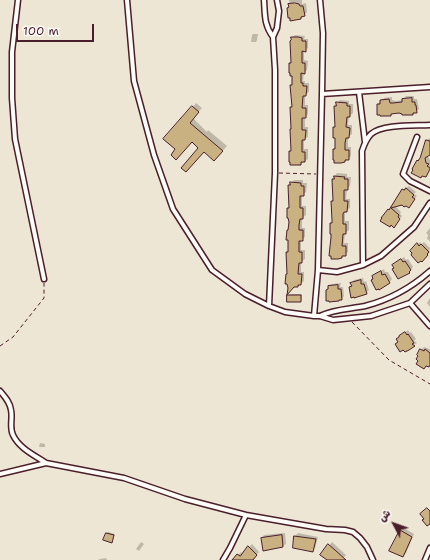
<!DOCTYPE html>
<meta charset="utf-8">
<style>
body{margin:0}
#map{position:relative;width:430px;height:560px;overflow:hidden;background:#eee6d4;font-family:"Shantell Sans","Playpen Sans Arabic",sans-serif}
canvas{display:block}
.north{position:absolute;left:374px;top:504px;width:40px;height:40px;-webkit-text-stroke:3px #fdfcf7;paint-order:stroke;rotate:311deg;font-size:11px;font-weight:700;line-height:16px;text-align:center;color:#4a1f2b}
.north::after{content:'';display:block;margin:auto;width:14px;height:18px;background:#4a1f2b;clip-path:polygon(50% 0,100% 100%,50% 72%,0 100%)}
.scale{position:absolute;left:16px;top:24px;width:78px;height:18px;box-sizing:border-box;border:2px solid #4a1f2b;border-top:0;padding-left:5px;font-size:12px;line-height:14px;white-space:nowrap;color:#4a1f2b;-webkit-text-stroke:3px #fdfcf7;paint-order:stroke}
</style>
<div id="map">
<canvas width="430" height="560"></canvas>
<div class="north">ش</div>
<div class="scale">100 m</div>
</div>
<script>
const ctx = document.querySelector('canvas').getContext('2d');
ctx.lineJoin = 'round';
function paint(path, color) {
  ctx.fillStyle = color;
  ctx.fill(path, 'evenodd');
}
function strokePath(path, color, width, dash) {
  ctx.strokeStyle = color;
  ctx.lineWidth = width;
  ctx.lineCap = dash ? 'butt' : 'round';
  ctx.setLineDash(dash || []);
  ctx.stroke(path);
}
paint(new Path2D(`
 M289,0H302V4L306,3L307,12L301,18L290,7Z
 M253,34H258L257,40L256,42H251L252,35Z
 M295,35L305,36L304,39H308V48L304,50V60L308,61L307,70L304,73L303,81H305V83H309V92L305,95V105H308V114L305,117V127H308V137L304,139V149H308V159L301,164L290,152L292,150V128L291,108L293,106V75L290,72V63L292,61V38Z
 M406,96H414V99H417L419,109L413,114L393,113L391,115L378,104L384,98L392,97V100L396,101L403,100Z
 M340,100L349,101V104H353V113L349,116L348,125H352V134L348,137V147H351V156L345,161L334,150L336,148L334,128L336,126L335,106Z
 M196,103L202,108L193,118L207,132L208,130L227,146L218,156L200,148L192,141L177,149L193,107Z
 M430,138V154L427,155L430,160V170L425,176L417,161L421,158L427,140Z
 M337,173L347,174V177H351L350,186L347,189L346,199H350V208L345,211V221H349V230L345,233L344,243H348V252L341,257L332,237L331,224L333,221L332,201L334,200L333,179Z
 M294,180H303V183H307L306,192L302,195V206H306V215L302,218V228H305V237L301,240V250H305V259L301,262V272H304V281L298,286H294L288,293L287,274L288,273L287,252L289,251L288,230L289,228L288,208L290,206L289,186Z
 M409,186L416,192L414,194L417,196L411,204L395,206L401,212L400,214L402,216L397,223L388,210L403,190Z
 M430,228V241L427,239L428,235L426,233Z
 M420,242L422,244L424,242L430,248L429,251L430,252L421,261L411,251Z
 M404,257L406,260L408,259L413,267L409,272L396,262Z
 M384,269L385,272H388L392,279L387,285L380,289L373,276Z
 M363,278L364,282L366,281L369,290L363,295L355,297L350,287L352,285V283L354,280Z
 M341,283L340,287H343L344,296L342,299L329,286L332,284Z
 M290,294H302V299L301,301L288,296Z
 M430,298V307L427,303Z
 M408,330L410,333L411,332L416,339L414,341L417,343L405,350L399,341L400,336Z
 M424,347L430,349V364L424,368L421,350Z
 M40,443L45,444V447H39Z
 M404,528L414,534L406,553L403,556L401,531Z
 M108,532L115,534L112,542L106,533Z
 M285,533L286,544L283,546L262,538L264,535Z
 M298,533L318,537L315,548L312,551L294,548L295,536Z
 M141,542L144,544L139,551L136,549Z
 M332,542L346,555L342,560H328L322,554Z
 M252,544L259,552L253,560H233L241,552L243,554Z
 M106,558L107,560H98L100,559Z`), '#0003');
const building = new Path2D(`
 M295,3L299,4L300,6H303L305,16L301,17V19L290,21V18H288L287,8L289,7L288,4Z
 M291,37H298L302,38V41H306V52L302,51V63H305V74L301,73V83H303V86H307L306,96H303L302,108H306V118H302V130H306L305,140H302V152H305V162H301V165H290V162H289V151H291L290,129H291L290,107H292L290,85H292V76H290V73H289V63H291L290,41L291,40Z
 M412,98V102H415V105H416L417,113H413V115H402V114L399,113L391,114V116H380V115H377V104H380V100L389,99L390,103H393L402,102V99Z
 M336,102L347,103V106H350V117H347L346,127L350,128L349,138H346L345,143V150H349V160H345V162L341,163H334V160H333V149H335V138H333V127H335L334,106H336Z
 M192,106L199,112L190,123L223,151L214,161L204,152L186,172L181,168L198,148L192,142L176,160L171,155L175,149L163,139Z
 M426,140L430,141V155L425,158L426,163L429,164L427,166L430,168V169L426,177L422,176L421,178L411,173L413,170L412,169L417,160L418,161L420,158Z
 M334,176L345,177L344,179H348V190H344V201H348L347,212H344L343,214V224H346V234H343L342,246H346V256H342V258L338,259H331V256H329L331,237V234H330V223H332V220L331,201H333L332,179H334Z
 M290,182L301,183V186H304V196H300V208H303V219H300L299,225V230H303V241H299V252H302V263H299L298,274H302L301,285H298V287H294L287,295L288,288L287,284H285L286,274H287L286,252H288V240H286L287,230H288L289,222L288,218H287V208H289L288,185H290Z
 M406,188L414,195L412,197L415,199L409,208L406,206L404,207L402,205L391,208L399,215L398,217L400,219L394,228L391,225L390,227L380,221L382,218H381L388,209L389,210L402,189L404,190Z
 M417,243L419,246L421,244L429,252L427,254L428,255L422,262L421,261L418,263L411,255L412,253L410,251Z
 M401,259L403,262L405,261L411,270L409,272L410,273L398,279L392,269L394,268L392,265Z
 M381,271L382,275L385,274L390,283L379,290V289L376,290L371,280L373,279L372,276Z
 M361,280V284H364L367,294L354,298V297L351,298L349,287L352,286L350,283Z
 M338,285V289H341L342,300H339V301L329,302V301H326V290L328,289V286Z
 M287,295H301V302H287Z
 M405,332L407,335L408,334L414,343L412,344L415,346L409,350L405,352L403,350L400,352L395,344L398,342L396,339L399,337V336Z
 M420,349L424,351L425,349L430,353V365L429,367L426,366L424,369L416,364L418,361L416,359L418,356L417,355Z
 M427,508L430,511V524L427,526L422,520L424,519L420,514Z
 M400,530L412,537L403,557L389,551Z
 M106,533L114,535L112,543L103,540Z
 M282,535L283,547L263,551L261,538Z
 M294,536L316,539L313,552L293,548Z
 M328,544L335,550L346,560H327L320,555Z
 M248,546L257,555L253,560H232L237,554L240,556Z`);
paint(building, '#cab181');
strokePath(building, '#4a1f2b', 1);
const minor = new Path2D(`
 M18,0L12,52V98L15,139L44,279
 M127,0L134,81L154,155L173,209L212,270L245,294L269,306L285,312L314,316H320L333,320L371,316L410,303L430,284
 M264,0C265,15 264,25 273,37
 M359,92L365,142
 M322,94L430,87
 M417,137L403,174L410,181L430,191
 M363,265L362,151C364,145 367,138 371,134C383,124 414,126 430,125
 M318,270L337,272L363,265L381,256L414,227L430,203
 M410,303L430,326
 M269,306L275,173V70L273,37L277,28L279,11L277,0
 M314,316L318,270L322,94L323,33L320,0
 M320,316C334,309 350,309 365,306C388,300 412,287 430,271
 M0,391C5,397 10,402 11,410C13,418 9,427 13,435C19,448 34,455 46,463
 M0,474L46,463L124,478L185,499L246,515L326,529L345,530L353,532L360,538L367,547L373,560
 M223,560L230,548L246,515
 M425,560L430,548`);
strokePath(minor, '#4a1f2b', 7);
strokePath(new Path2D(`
 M279,173L316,174
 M352,322L389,360L430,384
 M0,346L13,337L44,298V283`), '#4a1f2b', 1, [4, 3]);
strokePath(minor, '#fdfcf7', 4);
</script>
